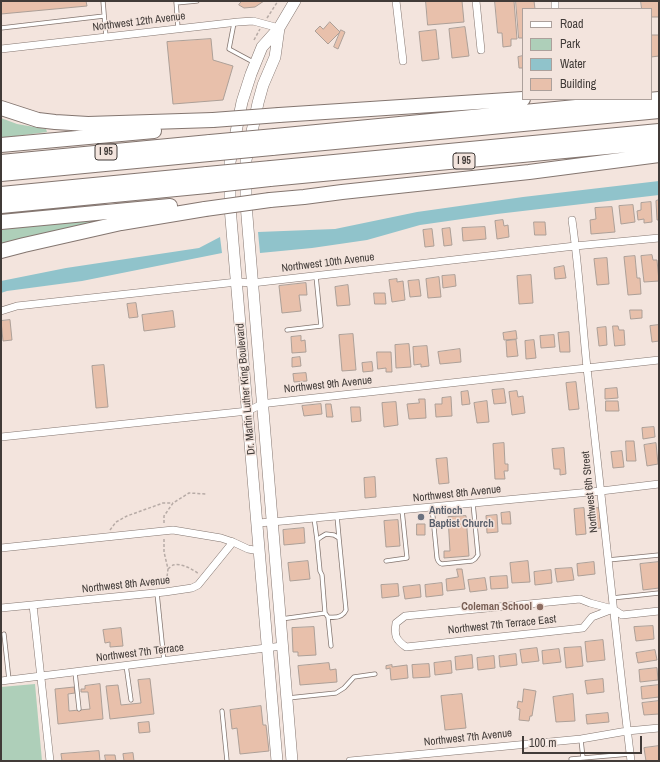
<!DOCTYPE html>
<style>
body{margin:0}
#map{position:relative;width:660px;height:762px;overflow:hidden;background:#f3e4dd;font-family:"Archivo Narrow",sans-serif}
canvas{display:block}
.frame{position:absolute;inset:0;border:2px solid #413b38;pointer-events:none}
.legend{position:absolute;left:522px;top:8px;width:130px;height:92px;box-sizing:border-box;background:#f3e4dd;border:1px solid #aca09b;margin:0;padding:5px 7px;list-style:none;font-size:12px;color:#413b38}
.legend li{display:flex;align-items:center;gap:8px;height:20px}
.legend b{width:20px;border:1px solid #aca09b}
.scale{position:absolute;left:522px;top:736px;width:120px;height:18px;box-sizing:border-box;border:2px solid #413b38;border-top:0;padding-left:5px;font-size:12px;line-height:14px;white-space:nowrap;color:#413b38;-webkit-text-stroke:3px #f3e4dd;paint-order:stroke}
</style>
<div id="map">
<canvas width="660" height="762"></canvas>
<div class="frame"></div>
<ul class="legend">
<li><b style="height:5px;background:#fff"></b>Road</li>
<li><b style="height:11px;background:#aecfb9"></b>Park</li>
<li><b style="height:11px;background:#90c3cb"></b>Water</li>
<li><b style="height:11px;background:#e8c0ab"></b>Building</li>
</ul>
<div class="scale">100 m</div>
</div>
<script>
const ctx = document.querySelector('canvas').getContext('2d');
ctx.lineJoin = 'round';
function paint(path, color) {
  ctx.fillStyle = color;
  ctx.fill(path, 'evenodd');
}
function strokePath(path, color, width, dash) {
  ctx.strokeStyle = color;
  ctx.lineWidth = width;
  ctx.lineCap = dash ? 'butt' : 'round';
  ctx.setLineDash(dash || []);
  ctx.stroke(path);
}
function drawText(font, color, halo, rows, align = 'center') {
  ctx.font = font + ' "Archivo Narrow",sans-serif';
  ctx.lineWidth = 3;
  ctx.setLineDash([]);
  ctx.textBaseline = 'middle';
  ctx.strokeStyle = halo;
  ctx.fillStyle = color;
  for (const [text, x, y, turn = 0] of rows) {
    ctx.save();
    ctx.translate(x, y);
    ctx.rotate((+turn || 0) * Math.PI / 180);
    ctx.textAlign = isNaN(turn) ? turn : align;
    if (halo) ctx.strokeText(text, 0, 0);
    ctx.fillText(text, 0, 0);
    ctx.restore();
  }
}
paint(new Path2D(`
 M1,118L17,124L46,129L47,132L1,138Z
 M116,217L1,247V229Z
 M35,684L42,761H1V687Z`), '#aecfb9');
paint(new Path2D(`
 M659,181V195L497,214L420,225L367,240L312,248L260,253L258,232L335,229L417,212L523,197Z
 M220,237L222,253L82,281L7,291L1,293V281L66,268L199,248Z`), '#90c3cb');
const building = new Path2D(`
 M1,1H86L87,6L1,14Z
 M242,1H264L255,7L244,8L239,5Z
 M426,1H462L464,22L428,25Z
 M495,1H514L517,39H511V46L503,47L502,33H498Z
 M516,1H534L535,9H523V38H519Z
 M641,1H659V17H651V9H642Z
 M330,22L340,32L328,44L315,31L320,26L323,29Z
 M465,27L469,56L452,58L449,29Z
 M341,30L345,32L338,49L334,47Z
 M436,30L439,59L422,61L419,32Z
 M651,35H659V56L651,57Z
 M211,39L213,60L233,66L223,100L173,104L167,42Z
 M523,56V68H519L518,57Z
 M659,200V220H657L656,201Z
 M651,202L652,222L644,223V219L638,220L637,211L641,210V203Z
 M633,205L635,222L621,224L619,206Z
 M612,207L615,232L591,234L590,220L596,219L595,208Z
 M503,220L504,226L508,225L509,237L497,239L495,221Z
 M534,222H545L546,235H535Z
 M485,227L486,239L463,241L462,228Z
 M450,228L452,245L444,246L442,229Z
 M432,229L434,246L425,247L423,230Z
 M652,255L653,260H657L659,281L644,282L641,256Z
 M635,256L637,278H640L641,294L628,295L624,257Z
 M607,258L609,284L597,285L594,259Z
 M564,266L566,278L555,279L554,268Z
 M455,275L456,286L443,288L442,276Z
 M531,275L533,303L519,304L517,276Z
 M439,277L441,297L428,298L426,279Z
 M397,279V282L403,281L405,300L392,302L389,280Z
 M419,280L421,296L410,297L408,281Z
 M306,283L307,295H299L301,311L282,313L279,286Z
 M348,285L350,305L337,306L335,287Z
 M374,293H385L386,304H375Z
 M136,303L138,317L129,318L127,304Z
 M630,310H642V318L631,319Z
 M173,311L175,327L144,331L142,315Z
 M10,320L12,340L3,341L1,321Z
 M659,325V341L652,342L650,326Z
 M613,326H618L619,330H624L625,345L615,346Z
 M606,327L607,345L599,346L597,328Z
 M516,331L517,339L504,340L503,333Z
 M569,332L570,352H560L558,333Z
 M353,334L356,370L342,371L339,335Z
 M554,335L555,347L541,348L540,336Z
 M301,336V341L305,340L306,352L292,353L291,337Z
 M516,340L518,356L507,357L506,341Z
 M534,340L536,358L526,359L525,341Z
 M409,344L411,367L396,368L395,345Z
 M427,346L429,366L421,367V364L414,365L413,347Z
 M460,349L461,362L440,364L438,352Z
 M377,352H391L392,372H386V368L378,369Z
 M300,357L301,366L292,367V358Z
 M372,362L373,371L363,372L362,363Z
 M104,365L108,407L96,408L92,366Z
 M306,373L307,381L294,382L293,374Z
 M576,382L579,409L569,410L566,383Z
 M617,388L618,398L605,399V389Z
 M504,389L506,403L494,404L492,390Z
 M468,391L470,404L462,405L461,392Z
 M517,391L518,397L523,396L525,413L512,415L509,392Z
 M451,397L452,416L436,417L435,404H442V398Z
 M419,399H425L426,418L409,419L407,404L419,403Z
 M487,401L489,422L477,423L474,403Z
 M606,401H618L619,411H606Z
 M396,402L398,425L384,427L382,403Z
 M321,404L322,414L304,416L302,406Z
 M326,404H331L333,417H327Z
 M351,407H360L361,421L352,422Z
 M654,427L655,437L643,439L642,428Z
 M626,441H634L636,461H627Z
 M504,443L505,464H508V471H504L505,479H495L493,444Z
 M656,443L658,464L647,466L644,445Z
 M564,448L566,474L560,475V469H554L552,449Z
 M622,451L624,467L613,468L611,452Z
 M447,458L449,483L439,484L436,459Z
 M375,477L376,497L365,498L364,478Z
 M584,508L586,534L576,535L574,509Z
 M599,508L601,528L591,529L589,509Z
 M510,512L511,524H502L501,513Z
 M497,515L498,532L487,533L486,516Z
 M466,516L469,556L444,558V551H450L448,517Z
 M398,520L400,546L386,547L384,521Z
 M417,524H425V535H417Z
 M304,528L305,543L284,545L283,530Z
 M308,561L310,579L290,581L288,563Z
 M528,561L530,582L512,583L510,563Z
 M594,562L595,574L578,576L577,564Z
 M659,562V588L643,590L640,564Z
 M572,568L574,580L557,582L555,569Z
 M457,569H462L465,589L447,591L446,579L458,577Z
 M551,570L552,583L535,585L534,572Z
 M507,576L508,588L491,589L490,577Z
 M485,578L487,590L470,592L468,580Z
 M442,583L443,595L426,597L425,585Z
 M398,584L399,596L382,598L381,585Z
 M420,585L421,597L405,599L403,587Z
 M653,626L654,639L636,641L634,627Z
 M314,627L316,655L298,656V652H293L292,628Z
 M121,628L123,646L110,647V642L105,643L103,630Z
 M603,640L605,660L587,662L585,642Z
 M581,647L583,666L566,668L564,648Z
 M537,648L539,661L522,663L520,650Z
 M559,649L561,662L543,664L542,651Z
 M655,650L657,660L638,663L636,653Z
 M516,654L517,665L500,667L499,656Z
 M472,655L473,668L456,670L455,657Z
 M494,656L495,668L478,670L477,658Z
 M451,661L452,673L435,675L434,663Z
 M329,663L330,670L336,669L337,682L300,685L298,666Z
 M429,664L430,677L413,678L412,665Z
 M392,665V667L407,665L408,678L391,680L390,668L386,669V666Z
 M657,668L658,680L640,682L639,670Z
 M150,679L154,714L110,719L106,686L118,685L121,705L141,703L138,680Z
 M603,679L604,692L587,694L585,681Z
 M100,684L103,719L58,724L55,689L74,687L75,693L68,694L69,711L90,709L88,692H81V689H85V686Z
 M659,685V697L642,699L641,687Z
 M524,689L536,691L532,716H530L529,721L519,720L520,709L517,708L518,701L522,702Z
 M462,694L466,728L445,730L441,696Z
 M573,694L575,721L556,722L553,697Z
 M659,701V714L644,715L642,703Z
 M261,706L263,725H266L269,751L240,754L237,728L232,729L230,710Z
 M608,713L609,722L587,724L586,715Z
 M149,722L150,732L139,733L138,723Z
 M659,746V761H646L644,748Z
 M99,751L100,761H62L61,754Z
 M133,753L134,761H124L123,754Z
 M105,755H115L116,761H106Z`);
paint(building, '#e8c0ab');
strokePath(building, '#ac9f97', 1);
const service = new Path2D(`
 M103,1L106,37
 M176,1L178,28
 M176,3L197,1
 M234,23L229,49L255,63
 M1,28L104,16
 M287,330L321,326L316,276
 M432,507L437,558C438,562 439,563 442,564L472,561L475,559L478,555L473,503
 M337,516L339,538
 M314,518L317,540
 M326,534L334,535L339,538L346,610C343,617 335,618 328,617L325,613L322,575L320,571L317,540L321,537Z
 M608,560L659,555
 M386,561L407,558L402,510
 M157,593L164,661
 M612,598L659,593
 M328,617L331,646
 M281,619L325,613
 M4,634L9,680
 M126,665L131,700
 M75,672L79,709
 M288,698L336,693L344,688L354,677L375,674
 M222,711L227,761
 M581,740L583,758
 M571,759L630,754`);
const minor = new Path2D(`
 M396,1L403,61
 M476,1L481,50
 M555,1V9
 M1,49L238,22L253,21L279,28
 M572,220C579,269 582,319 587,368C602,499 615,630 631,761
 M1,311L17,306L237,282L252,283L575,246L659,238
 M1,437L248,411L262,404L269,403L659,360
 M257,523L272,522L601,491L659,484
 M1,548L173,530L221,538L233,542L248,549L260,551
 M33,605L50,761
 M1,608L165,592L192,588L198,585L233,542
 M613,609L592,617L583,628L406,647C396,640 394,636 396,623L405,616L580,599L590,603L613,609L622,615L659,611
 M1,681L282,646
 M350,761L581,739L627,731L659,728`);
const secondary = new Path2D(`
 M279,28L275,57L263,85L258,103L246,160V204L292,761
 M277,761L230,207V162L242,102L251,74L262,47L279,28L295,1`);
const motorway = new Path2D(`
 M1,108L38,120L55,122L88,124L213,120
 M279,115L523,99
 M275,136L659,99
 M1,145L154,131
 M272,148L659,111
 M1,162L210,142
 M271,168L659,131
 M1,174L209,154
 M270,179L659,142
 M1,194L207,174
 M270,200L304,197L342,192L529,172L659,155
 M1,206L207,186
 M1,222L170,206
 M1,251L24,245L121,223L205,209`);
strokePath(service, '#847670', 5);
strokePath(minor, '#847670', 8);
strokePath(secondary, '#847670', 12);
strokePath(motorway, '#847670', 16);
strokePath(new Path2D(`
 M267,18L278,1
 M254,40L260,29
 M164,523V516L173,503L189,493L207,494
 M110,530L116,522L127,516L163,503H173
 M164,539V552L168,569L166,585
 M168,569C169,568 172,566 173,565C182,563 192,569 199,574`), '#b7aba6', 1.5, [3, 2]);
strokePath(service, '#fff', 3.5);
strokePath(minor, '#fff', 7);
strokePath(secondary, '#fff', 11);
strokePath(motorway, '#fff', 14);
const motorwayBridge = new Path2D(`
 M213,120L279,115
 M210,142L275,136
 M209,154L272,148
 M207,174L271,168
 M207,186L270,179
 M205,209L270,200`);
strokePath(motorwayBridge, '#847670', 16, []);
strokePath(motorwayBridge, '#fff', 14);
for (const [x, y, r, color] of [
 [421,517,4,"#6b7280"],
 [540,607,4,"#8d6e63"]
]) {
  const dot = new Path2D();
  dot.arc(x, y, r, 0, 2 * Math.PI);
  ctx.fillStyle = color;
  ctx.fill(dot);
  strokePath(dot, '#f3e4dd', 1.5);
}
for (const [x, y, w] of [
 [106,152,22],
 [464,161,22]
]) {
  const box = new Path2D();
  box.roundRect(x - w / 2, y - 8, w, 16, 3);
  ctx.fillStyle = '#f3e4dd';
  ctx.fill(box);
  strokePath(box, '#413b38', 1);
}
drawText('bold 10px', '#413b38', null, [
 ["I 95",106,152],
 ["I 95",464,161]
]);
drawText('11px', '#413b38', '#f3e4dd', [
 ["Northwest 12th Avenue",139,22,-7],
 ["Northwest 10th Avenue",328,263,-7],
 ["Northwest 9th Avenue",328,385,-6],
 ["Dr. Martin Luther King Boulevard",246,389,-95],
 ["Northwest 6th Street",590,492,-96],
 ["Northwest 8th Avenue",457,494,-6],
 ["Northwest 8th Avenue",126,585,-6],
 ["Northwest 7th Terrace East",502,625,-6],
 ["Northwest 7th Terrace",140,653,-7],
 ["Northwest 7th Avenue",468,738,-6]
]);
drawText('bold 11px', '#5b616d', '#f3e4dd', [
 ["Antioch",429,511],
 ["Baptist Church",429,524]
], 'left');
drawText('bold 11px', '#785e54', '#f3e4dd', [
 ["Coleman School",532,607]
], 'right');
</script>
